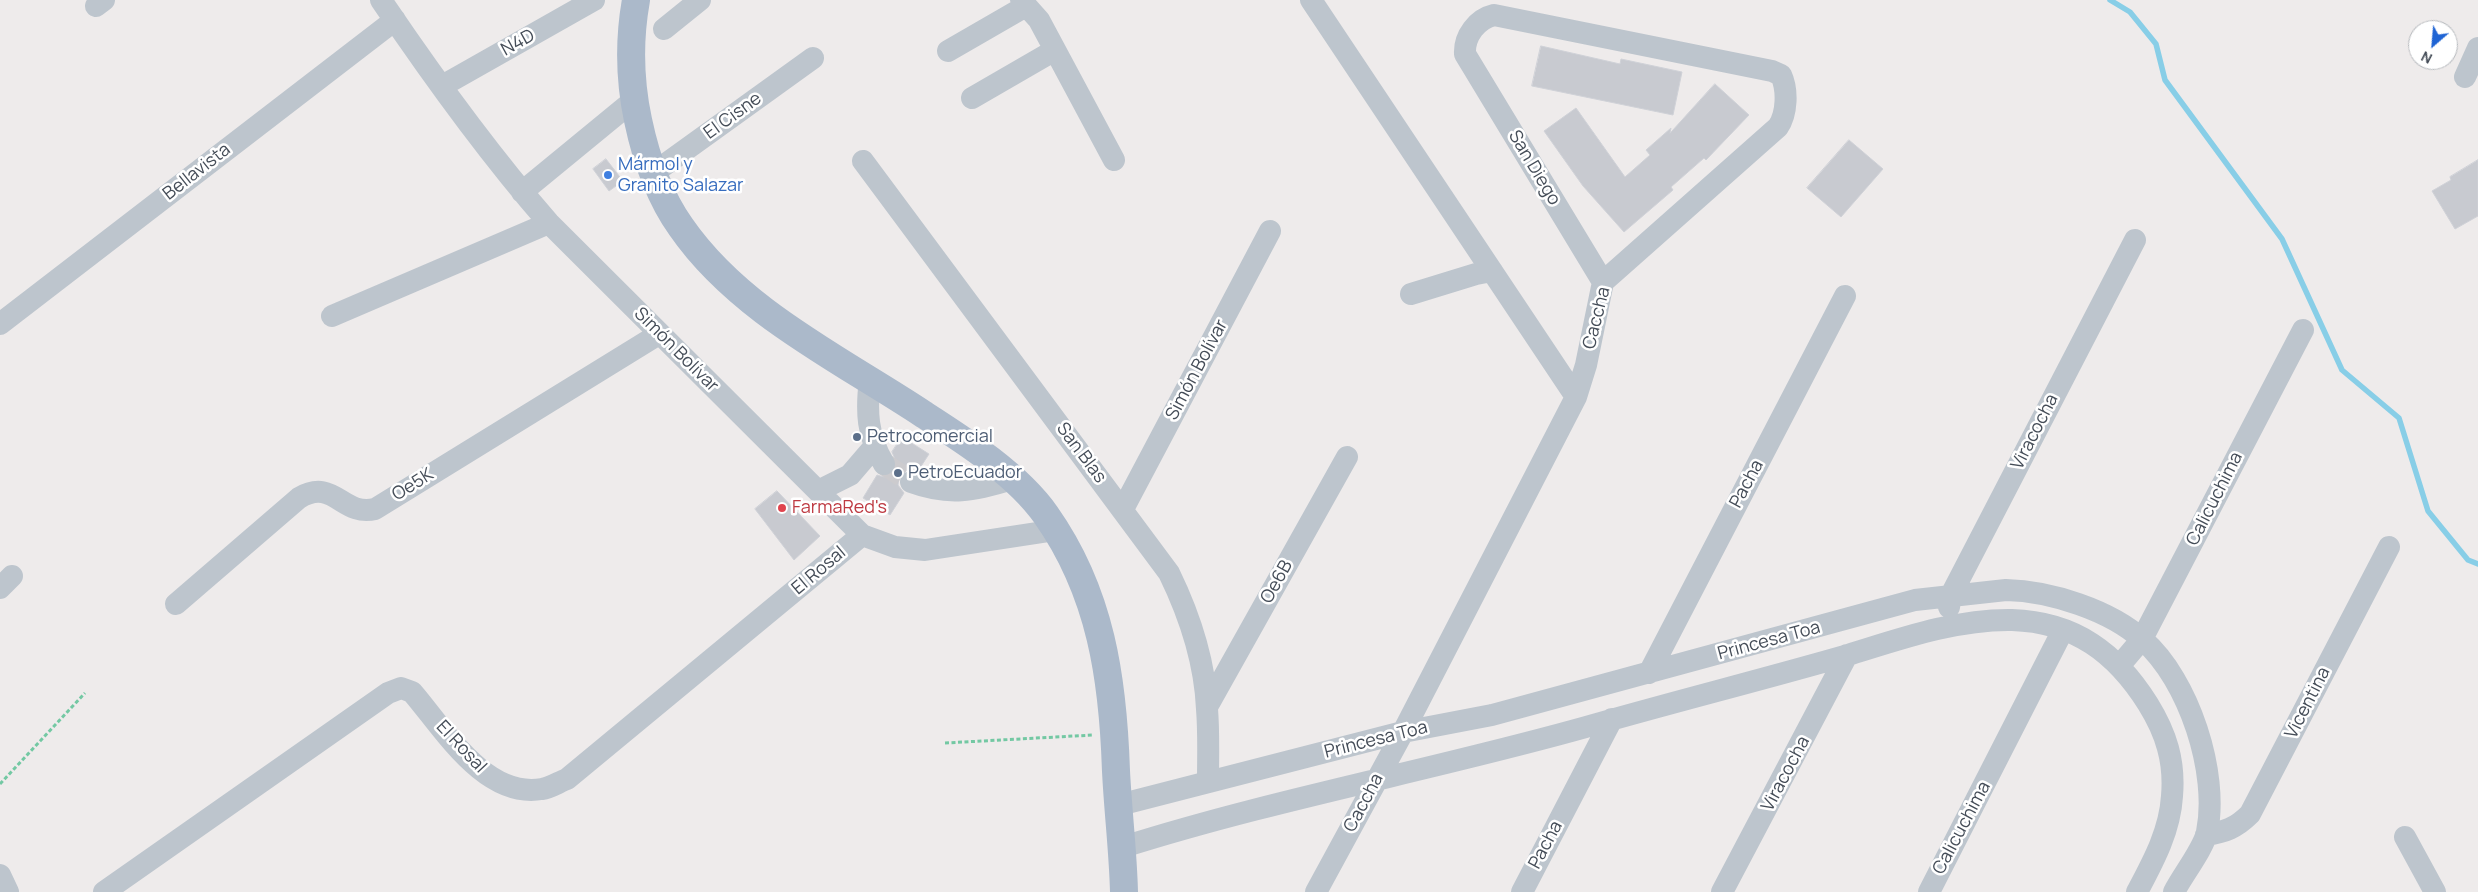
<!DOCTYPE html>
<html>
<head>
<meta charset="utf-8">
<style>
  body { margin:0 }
  #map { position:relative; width:2478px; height:892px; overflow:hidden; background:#eeebeb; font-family:Manrope,sans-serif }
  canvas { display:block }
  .north { position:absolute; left:2408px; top:20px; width:50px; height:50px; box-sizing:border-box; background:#fff; border:1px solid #b5b8bc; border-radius:50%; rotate:207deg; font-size:14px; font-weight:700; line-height:20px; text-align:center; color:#454d58 }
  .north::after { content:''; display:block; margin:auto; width:18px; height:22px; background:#1f64d4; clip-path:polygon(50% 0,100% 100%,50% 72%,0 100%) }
</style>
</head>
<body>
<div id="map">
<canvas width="2478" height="892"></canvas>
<div class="north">N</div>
</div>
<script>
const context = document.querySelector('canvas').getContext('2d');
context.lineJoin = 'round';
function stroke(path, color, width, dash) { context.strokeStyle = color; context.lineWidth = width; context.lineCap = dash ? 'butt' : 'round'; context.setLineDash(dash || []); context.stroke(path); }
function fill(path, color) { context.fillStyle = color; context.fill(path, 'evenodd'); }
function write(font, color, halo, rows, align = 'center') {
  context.font = font + ' Manrope,sans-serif'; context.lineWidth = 5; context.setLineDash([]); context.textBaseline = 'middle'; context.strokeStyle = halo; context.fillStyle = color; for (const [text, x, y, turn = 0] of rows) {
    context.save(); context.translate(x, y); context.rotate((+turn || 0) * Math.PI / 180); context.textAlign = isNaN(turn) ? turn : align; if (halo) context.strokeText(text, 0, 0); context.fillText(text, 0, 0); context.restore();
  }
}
stroke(new Path2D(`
  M 2110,0 L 2130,12 L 2156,44 L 2165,80 L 2282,239 L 2342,370 L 2399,418 L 2428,511 L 2468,560 L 2478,564`), '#88cee7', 5.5);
const building = new Path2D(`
  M 1541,46 L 1620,64 L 1621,59 L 1682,72 L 1673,115 L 1532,86 Z
  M 1715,84 L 1749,115 L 1706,160 L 1704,158 L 1671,187 L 1673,190 L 1624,232 L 1583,186 L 1544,131 L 1576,108 L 1625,177 L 1650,155 L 1646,150 L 1671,128 L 1670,133 Z
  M 1849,140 L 1883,169 L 1841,217 L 1807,188 Z
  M 606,159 L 623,181 L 609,191 L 593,169 Z
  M 2478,160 L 2478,216 L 2455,229 L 2432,191 L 2451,180 L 2450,177 Z
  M 902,437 L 929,454 L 918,471 L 908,469 L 899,478 L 898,485 L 904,493 L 890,515 L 863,498 L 877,475 L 884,477 L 895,471 L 897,464 L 892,452 Z
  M 777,491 L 820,536 L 794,560 L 755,509 Z`);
fill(building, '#c8cad0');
stroke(building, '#cfd1d7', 1);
stroke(new Path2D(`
  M 884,464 L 911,482`), '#cccbce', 22, [22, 11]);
stroke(new Path2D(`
  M 945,743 L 1093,735
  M 0,784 L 85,693`), '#73c8a3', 3, [4, 2.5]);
stroke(new Path2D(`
  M 381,0 C 433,77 488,153 549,223 L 862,535 L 895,547 L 925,550 L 1056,530
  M 1021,0 L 1039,20 L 1114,160
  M 1311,0 L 1576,397
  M 96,6 L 104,0
  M 664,29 L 700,0
  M 948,51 L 1026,6
  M 2465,77 L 2478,48
  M 442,86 L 594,0
  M 972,98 L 1055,50
  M 863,161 L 1169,573 C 1189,614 1205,663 1207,709 C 1209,733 1208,757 1208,782
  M 652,174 L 813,58
  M 522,192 L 634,100
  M 1411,294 L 1476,274 L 1492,271
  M 332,316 L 549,223
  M 0,324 L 395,20
  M 870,379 C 866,411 867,436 884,464
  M 911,482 C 949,496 974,491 1012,479
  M 818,491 L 850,475 L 874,447
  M 1123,509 L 1270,231
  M 0,588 L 12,576
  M 176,604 L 299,498 C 334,477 342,517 375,509 L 659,334
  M 1949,607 L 1951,595 L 2135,240
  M 2120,665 L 2142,639 L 2303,330
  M 1649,673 L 1845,296
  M 1207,707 L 1347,457
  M 1119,805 L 1403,732 L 1492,715 L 1915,600 L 2006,590 C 2050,591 2110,610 2143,640 C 2189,680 2219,773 2207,832 C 2204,848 2182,876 2174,892
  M 2206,835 C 2225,832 2236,828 2250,814 L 2389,547
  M 2405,837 L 2435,892
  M 1123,847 C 1275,799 1433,770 1586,727 C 1673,702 1761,680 1848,655 C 1900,639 1956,619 2012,620 C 2075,622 2116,653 2148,704 C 2166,733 2175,761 2172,796 C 2170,831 2153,862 2137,892
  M 0,875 L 8,892
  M 104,892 L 388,693 L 401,688 L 412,692 C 444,729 485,799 542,789 C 550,788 559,782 567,779 L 862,535
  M 1316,892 L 1403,732 L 1576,397 L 1586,365 L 1603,282 L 1778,127 C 1787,114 1788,90 1781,75 L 1772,71 L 1494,15 C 1477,19 1464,36 1465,54 L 1603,282
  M 1522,892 L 1612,719
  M 1722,892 L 1847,655
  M 1929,892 L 2063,630`), '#bdc5cd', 22);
stroke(new Path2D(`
  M 636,0 C 629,39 630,82 638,120 C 646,158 658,195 681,227 C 739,311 840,359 923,414 C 965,441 1017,474 1046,515 C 1101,593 1113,679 1116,771 C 1118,812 1123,851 1124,892`), '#abb9ca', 28);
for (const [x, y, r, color] of [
  [608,175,5,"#3f7fe0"],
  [857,437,5,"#5c6f8a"],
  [898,473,5,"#5c6f8a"],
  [782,508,5,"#e0444e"]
]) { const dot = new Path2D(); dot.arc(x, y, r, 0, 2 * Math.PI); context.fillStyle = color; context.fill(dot); stroke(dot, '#fff', 2); }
write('18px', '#454d58', '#fff', [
  ["N4D",518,43,-29],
  ["El Cisne",733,116,-36],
  ["San Diego",1534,168,59],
  ["Bellavista",197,172,-38],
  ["Caccha",1597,318,-76],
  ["Simón Bolívar",676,350,45],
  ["Simón Bolívar",1197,370,-62],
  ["Viracocha",2035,432,-63],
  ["San Blas",1081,453,53],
  ["Pacha",1747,484,-62],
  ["Oe5K",413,485,-32],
  ["Calicuchima",2215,499,-63],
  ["El Rosal",819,571,-40],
  ["Oe6B",1277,582,-61],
  ["Princesa Toa",1769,641,-15],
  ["Vicentina",2308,703,-63],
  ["Princesa Toa",1376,740,-14],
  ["El Rosal",461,747,47],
  ["Viracocha",1786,774,-62],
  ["Caccha",1364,803,-62],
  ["Calicuchima",1962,828,-62],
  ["Pacha",1546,845,-62]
]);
write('18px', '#366cbe', '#fff', [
  ["Mármol y",618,165],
  ["Granito Salazar",618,186]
], 'left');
write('18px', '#4e5e75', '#fff', [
  ["Petrocomercial",867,437],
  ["PetroEcuador",908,473]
], 'left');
write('18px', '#be3a42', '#fff', [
  ["FarmaRed's",792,508]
], 'left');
</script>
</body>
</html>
